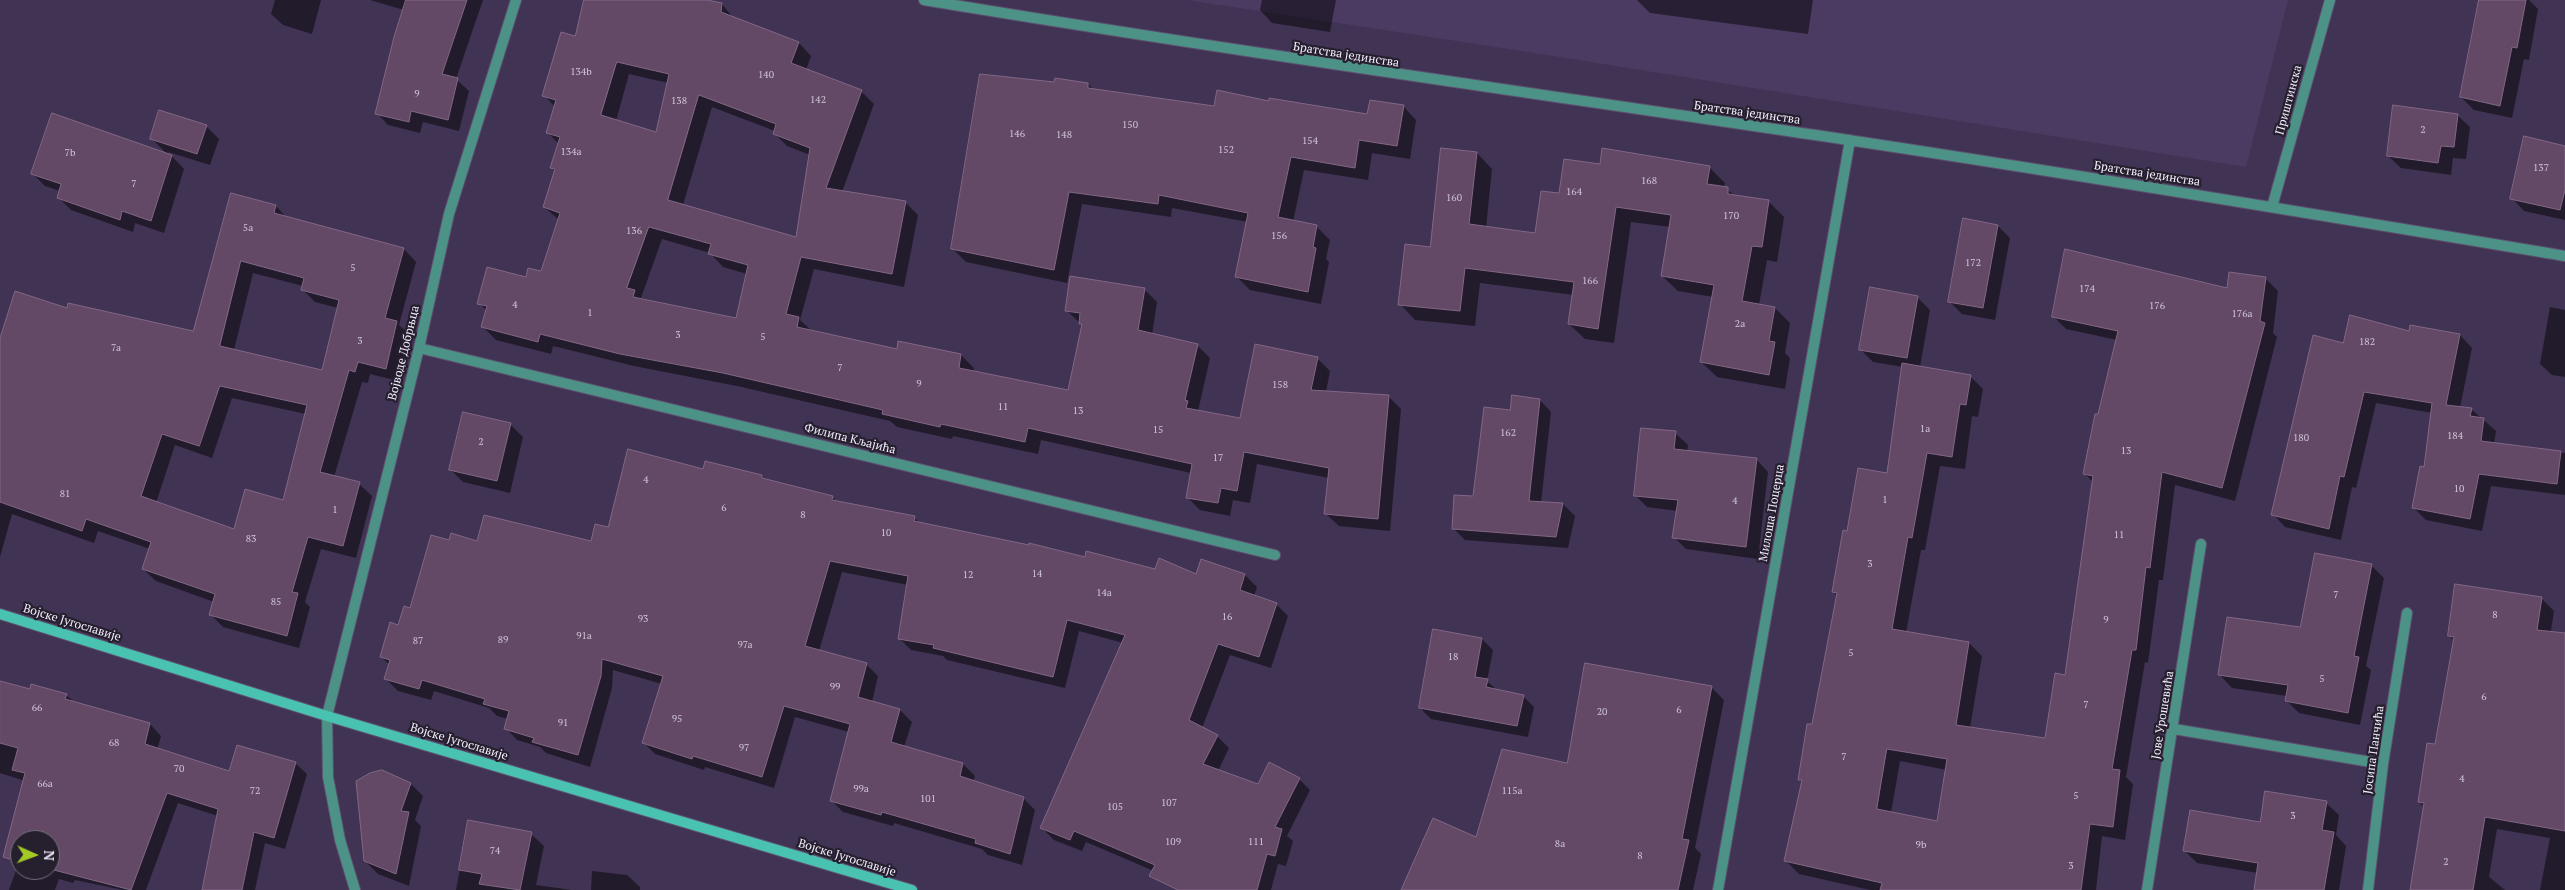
<!DOCTYPE html>
<html>
<head>
<meta charset="utf-8">
<style>
  body { margin:0 }
  #map { position:relative; width:2565px; height:890px; overflow:hidden; background:#413354; font-family:"PT Serif",serif }
  canvas { display:block }
  .north { position:absolute; left:10px; top:830px; width:50px; height:50px; box-sizing:border-box; background:#251f2e; border:1px solid #777181; border-radius:50%; rotate:92deg; font-size:14px; font-weight:700; line-height:20px; text-align:center; color:#f3edfd }
  .north::after { content:''; display:block; margin:auto; width:18px; height:22px; background:#a3c927; clip-path:polygon(50% 0,100% 100%,50% 72%,0 100%) }
</style>
</head>
<body>
<div id="map">
<canvas width="2565" height="890"></canvas>
<div class="north">N</div>
</div>
<script>
const context = document.querySelector('canvas').getContext('2d');
context.lineJoin = 'round';
function fill(path, color) { context.fillStyle = color; context.fill(path, 'evenodd'); }
function stroke(path, color, width, dash) { context.strokeStyle = color; context.lineWidth = width; context.lineCap = dash ? 'butt' : 'round'; context.setLineDash(dash || []); context.stroke(path); }
function write(font, color, halo, rows, align = 'center') {
  context.font = font + ' "PT Serif",serif'; context.lineWidth = 4.5; context.setLineDash([]); context.textBaseline = 'middle'; context.strokeStyle = halo; context.fillStyle = color; for (const [text, x, y, turn = 0] of rows) {
    context.save(); context.translate(x, y); context.rotate((+turn || 0) * Math.PI / 180); context.textAlign = isNaN(turn) ? turn : align; if (halo) context.strokeText(text, 0, 0); context.fillText(text, 0, 0); context.restore();
  }
}
fill(new Path2D(`
  M 1187,0 L 2288,0 L 2246,167 L 1522,51 Z`), '#4b3b62');
fill(new Path2D(`
  M 275,0 L 321,0 L 312,34 L 283,25 L 271,14 Z
  M 370,0 L 483,0 L 456,79 L 469,91 L 459,131 L 423,122 L 420,133 L 388,125 L 377,113 L 404,10 Z
  M 585,0 L 701,0 L 722,4 L 734,19 L 799,43 L 811,56 L 806,70 L 861,91 L 874,104 L 842,192 L 905,202 L 918,215 L 904,287 L 814,269 L 800,320 L 812,331 L 897,350 L 961,355 L 974,368 L 973,372 L 1069,391 L 1083,326 L 1066,310 L 1144,289 L 1157,302 L 1152,335 L 1197,345 L 1210,358 L 1198,411 L 1241,419 L 1317,358 L 1330,371 L 1326,392 L 1388,396 L 1401,409 L 1390,531 L 1339,526 L 1326,514 L 1329,478 L 1257,464 L 1250,503 L 1233,500 L 1230,516 L 1200,510 L 1187,497 L 1191,473 L 1041,440 L 1038,454 L 953,436 L 952,439 L 897,427 L 890,421 L 737,386 L 634,366 L 553,346 L 551,354 L 496,340 L 483,327 L 487,311 L 479,303 L 542,272 L 559,220 L 544,207 L 556,172 L 552,168 L 559,144 L 547,132 L 555,107 L 544,95 L 576,38 ZM 629,74 L 668,83 L 657,133 L 616,121 ZM 712,107 L 775,131 L 774,133 L 787,146 L 810,155 L 797,238 L 683,205 ZM 662,239 L 710,253 L 723,267 L 747,274 L 737,319 L 641,298 Z
  M 1262,0 L 1336,0 L 1330,32 L 1272,23 L 1260,10 Z
  M 1637,0 L 1813,0 L 1808,34 L 1650,13 Z
  M 2480,0 L 2529,0 L 2538,9 L 2529,60 L 2524,59 L 2512,118 L 2474,110 L 2461,97 Z
  M 1055,84 L 1088,84 L 1094,90 L 1215,108 L 1270,102 L 1368,115 L 1403,106 L 1416,120 L 1410,159 L 1372,153 L 1368,180 L 1304,170 L 1293,222 L 1316,226 L 1330,240 L 1326,259 L 1329,262 L 1321,304 L 1250,290 L 1237,277 L 1248,222 L 1172,208 L 1171,217 L 1082,204 L 1067,283 L 966,262 L 953,249 Z
  M 2457,115 L 2470,127 L 2466,159 L 2453,158 L 2451,175 L 2401,168 L 2388,156 Z
  M 206,126 L 219,139 L 210,165 L 168,152 L 184,169 L 164,233 L 135,223 L 133,232 L 71,210 L 58,197 L 60,191 L 45,186 L 33,174 L 167,154 L 151,138 Z
  M 2565,147 L 2565,220 L 2524,211 L 2512,198 Z
  M 1477,153 L 1492,169 L 1486,228 L 1536,234 L 1560,194 L 1601,166 L 1709,167 L 1725,183 L 1724,188 L 1736,196 L 1768,201 L 1784,217 L 1777,262 L 1767,260 L 1759,305 L 1775,308 L 1790,323 L 1785,353 L 1790,358 L 1785,389 L 1717,377 L 1701,362 L 1713,297 L 1678,291 L 1662,276 L 1670,227 L 1631,222 L 1614,343 L 1585,339 L 1569,324 L 1574,295 L 1480,283 L 1475,326 L 1415,320 L 1400,304 L 1431,248 Z
  M 231,194 L 276,206 L 287,218 L 404,249 L 416,262 L 399,325 L 409,334 L 398,381 L 370,374 L 368,383 L 362,382 L 334,477 L 359,484 L 372,496 L 356,558 L 321,549 L 305,602 L 310,607 L 299,648 L 223,627 L 211,615 L 214,602 L 156,581 L 143,569 L 150,549 L 98,531 L 94,543 L 12,514 L 0,557 L 0,342 L 68,309 L 194,332 ZM 253,273 L 303,286 L 302,289 L 315,302 L 338,308 L 323,371 L 234,350 ZM 232,398 L 306,414 L 284,502 L 235,531 L 156,503 L 175,445 L 212,458 Z
  M 1998,226 L 2010,238 L 1995,320 L 1962,314 L 1949,301 Z
  M 2265,278 L 2278,291 L 2273,333 L 2277,337 L 2235,501 L 2175,485 L 2163,580 L 2159,580 L 2148,663 L 2145,662 L 2126,777 L 2133,784 L 2125,840 L 2102,836 L 2096,890 L 1870,890 L 1799,874 L 1786,861 L 1803,783 L 1799,779 L 1813,726 L 1837,596 L 1833,592 L 1848,532 L 1888,475 L 1903,367 L 1873,362 L 1860,349 L 1917,297 L 1930,310 L 1920,367 L 1970,376 L 1983,389 L 1978,417 L 1972,416 L 1965,469 L 1940,466 L 1925,550 L 1921,550 L 1906,633 L 1969,643 L 1982,656 L 1970,728 L 2046,739 L 2066,676 L 2093,482 L 2085,474 L 2117,340 L 2066,329 L 2053,316 L 2228,289 ZM 1900,761 L 1947,770 L 1938,822 L 1891,813 Z
  M 2550,307 L 2565,310 L 2565,377 L 2552,375 L 2540,364 Z
  M 2411,326 L 2460,335 L 2472,348 L 2460,408 L 2471,409 L 2496,431 L 2494,444 L 2565,453 L 2565,495 L 2491,486 L 2482,531 L 2426,520 L 2414,508 L 2425,468 L 2432,413 L 2376,403 L 2356,488 L 2352,487 L 2341,540 L 2285,527 L 2273,514 L 2344,344 L 2410,332 Z
  M 1540,400 L 1551,412 L 1541,503 L 1563,504 L 1575,516 L 1568,548 L 1465,540 L 1453,528 L 1474,498 L 1511,412 Z
  M 510,424 L 523,437 L 510,493 L 463,482 L 451,470 Z
  M 1675,433 L 1688,445 L 1687,452 L 1756,459 L 1768,472 L 1758,559 L 1686,549 L 1674,537 L 1678,511 L 1647,507 L 1635,495 Z
  M 704,470 L 762,476 L 766,480 L 832,497 L 838,503 L 914,518 L 920,523 L 1086,559 L 1197,576 L 1245,575 L 1257,587 L 1254,596 L 1276,604 L 1288,616 L 1271,668 L 1230,655 L 1202,728 L 1217,736 L 1229,748 L 1218,771 L 1189,886 L 1086,842 L 1082,851 L 1054,840 L 1042,828 L 1123,643 L 1079,631 L 1065,688 L 947,660 L 943,656 L 911,650 L 899,638 L 908,585 L 842,572 L 819,651 L 866,664 L 878,676 L 872,702 L 900,710 L 912,722 L 904,747 L 963,764 L 975,776 L 973,781 L 1023,798 L 1035,810 L 1022,865 L 988,855 L 982,849 L 894,823 L 893,826 L 843,812 L 831,800 L 849,732 L 795,717 L 774,788 L 705,767 L 704,770 L 655,754 L 643,742 L 662,684 L 613,670 L 612,688 L 590,767 L 546,753 L 540,747 L 517,740 L 506,728 L 508,719 L 497,716 L 489,708 L 434,691 L 431,700 L 398,691 L 386,679 L 390,665 L 381,657 L 450,542 L 592,543 L 608,528 Z
  M 2371,565 L 2384,578 L 2366,666 L 2371,670 L 2360,725 L 2299,713 L 2286,700 L 2287,696 L 2232,688 L 2220,675 L 2301,629 Z
  M 2541,598 L 2554,611 L 2542,690 L 2565,695 L 2565,890 L 2540,890 L 2550,838 L 2497,829 L 2489,877 L 2505,890 L 2412,890 L 2424,807 L 2419,802 L 2436,745 L 2455,641 L 2449,636 Z
  M 1434,630 L 1482,639 L 1493,650 L 1487,681 L 1497,690 L 1523,696 L 1534,707 L 1528,737 L 1431,719 L 1420,708 Z
  M 0,682 L 31,691 L 66,695 L 75,703 L 150,724 L 161,736 L 157,750 L 230,773 L 295,763 L 307,774 L 285,849 L 265,843 L 255,890 L 203,890 L 218,816 L 178,803 L 146,890 L 123,890 L 75,880 L 73,883 L 59,879 L 55,890 L 9,890 L 20,859 L 20,870 L 50,870 L 50,840 L 27,840 L 41,786 L 0,773 Z
  M 1712,688 L 1724,700 L 1695,848 L 1701,854 L 1693,890 L 1402,890 L 1477,839 L 1568,764 Z
  M 1299,779 L 1310,790 L 1287,836 L 1293,841 L 1286,866 L 1278,864 L 1271,890 L 1222,890 L 1259,785 Z
  M 411,784 L 423,796 L 415,820 L 421,826 L 409,886 L 378,874 L 365,861 Z
  M 2326,803 L 2339,815 L 2336,835 L 2346,846 L 2339,890 L 2255,890 L 2258,873 L 2197,863 L 2185,851 Z
  M 469,822 L 531,834 L 544,846 L 536,885 L 572,890 L 456,890 Z
  M 592,871 L 627,875 L 640,887 L 640,890 L 591,890 Z`), '#0007');
const building = new Path2D(`
  M 406,0 L 467,0 L 442,74 L 458,78 L 448,120 L 411,111 L 409,122 L 375,114 L 394,37 Z
  M 584,0 L 707,0 L 722,3 L 721,12 L 799,42 L 791,63 L 862,90 L 826,188 L 906,201 L 892,274 L 801,257 L 786,314 L 799,317 L 797,327 L 897,349 L 898,341 L 961,354 L 959,368 L 1068,390 L 1082,324 L 1079,324 L 1080,313 L 1065,311 L 1070,276 L 1145,288 L 1138,330 L 1198,344 L 1185,400 L 1188,401 L 1186,408 L 1240,418 L 1255,344 L 1318,357 L 1311,390 L 1389,395 L 1378,519 L 1324,514 L 1329,468 L 1244,452 L 1237,491 L 1221,488 L 1218,503 L 1186,498 L 1192,464 L 1028,428 L 1025,442 L 941,424 L 940,427 L 882,414 L 883,410 L 723,373 L 620,354 L 540,334 L 538,342 L 481,327 L 487,306 L 477,304 L 487,267 L 526,277 L 528,268 L 541,271 L 560,213 L 543,207 L 555,169 L 550,168 L 560,137 L 546,133 L 556,100 L 542,96 L 561,32 L 575,36 ZM 617,62 L 669,74 L 656,132 L 601,115 ZM 699,95 L 776,124 L 773,134 L 810,148 L 796,237 L 668,200 ZM 649,227 L 711,244 L 708,254 L 748,265 L 736,318 L 633,297 L 635,290 L 627,288 Z
  M 2479,0 L 2526,0 L 2517,48 L 2512,47 L 2500,106 L 2460,97 Z
  M 980,74 L 1054,82 L 1055,78 L 1088,83 L 1088,88 L 1214,106 L 1217,90 L 1269,101 L 1269,98 L 1367,114 L 1370,100 L 1404,105 L 1397,146 L 1359,140 L 1355,168 L 1291,157 L 1278,217 L 1317,225 L 1313,247 L 1316,248 L 1308,292 L 1235,277 L 1248,213 L 1159,195 L 1158,204 L 1069,192 L 1054,270 L 951,249 Z
  M 2393,105 L 2458,114 L 2454,147 L 2441,146 L 2438,163 L 2387,156 Z
  M 159,110 L 207,125 L 197,154 L 150,139 Z
  M 52,113 L 172,155 L 151,221 L 122,211 L 120,220 L 57,198 L 61,184 L 31,174 Z
  M 2524,136 L 2565,146 L 2565,190 L 2560,210 L 2510,199 Z
  M 1441,148 L 1477,152 L 1469,224 L 1535,233 L 1541,191 L 1559,193 L 1564,159 L 1600,164 L 1602,148 L 1710,166 L 1707,184 L 1728,187 L 1728,194 L 1769,200 L 1762,247 L 1752,246 L 1742,301 L 1775,307 L 1769,341 L 1775,342 L 1769,375 L 1700,362 L 1714,285 L 1661,276 L 1671,215 L 1616,207 L 1598,329 L 1568,324 L 1574,282 L 1465,268 L 1460,311 L 1398,305 L 1405,244 L 1430,247 Z
  M 231,193 L 276,205 L 274,213 L 404,248 L 385,318 L 397,321 L 386,369 L 358,362 L 355,372 L 349,370 L 320,472 L 360,482 L 343,546 L 308,537 L 292,592 L 298,593 L 287,636 L 209,615 L 215,594 L 142,569 L 151,542 L 86,519 L 82,531 L 0,502 L 0,338 L 15,291 L 67,308 L 68,303 L 193,331 ZM 241,261 L 304,278 L 301,290 L 339,300 L 322,370 L 220,346 ZM 220,386 L 307,405 L 283,500 L 245,489 L 234,529 L 141,496 L 162,434 L 199,446 Z
  M 1963,218 L 1998,225 L 1983,308 L 1948,302 Z
  M 2065,249 L 2227,288 L 2229,272 L 2266,277 L 2260,321 L 2265,323 L 2222,488 L 2162,472 L 2150,568 L 2146,567 L 2136,650 L 2132,650 L 2112,769 L 2120,770 L 2113,827 L 2090,824 L 2081,890 L 1880,890 L 1882,883 L 1784,861 L 1802,780 L 1798,780 L 1807,724 L 1812,724 L 1837,593 L 1832,592 L 1843,530 L 1847,531 L 1858,468 L 1887,473 L 1902,363 L 1971,375 L 1966,405 L 1960,404 L 1952,457 L 1927,453 L 1912,538 L 1908,537 L 1892,629 L 1969,642 L 1956,725 L 2045,738 L 2055,673 L 2065,675 L 2093,476 L 2083,474 L 2095,414 L 2098,414 L 2118,331 L 2052,317 ZM 1887,749 L 1947,759 L 1937,821 L 1877,809 Z
  M 1870,287 L 1918,296 L 1907,358 L 1859,350 Z
  M 2350,315 L 2409,331 L 2410,325 L 2460,334 L 2446,405 L 2472,408 L 2470,416 L 2484,418 L 2481,441 L 2561,451 L 2557,484 L 2479,474 L 2470,519 L 2412,508 L 2420,466 L 2424,467 L 2432,403 L 2364,392 L 2344,477 L 2340,476 L 2329,529 L 2271,515 L 2313,335 L 2343,343 Z
  M 1512,395 L 1540,399 L 1529,501 L 1563,503 L 1556,537 L 1452,529 L 1454,495 L 1473,496 L 1484,407 L 1510,410 Z
  M 463,412 L 511,423 L 497,481 L 449,470 Z
  M 1641,428 L 1676,431 L 1674,449 L 1757,458 L 1746,547 L 1672,538 L 1678,500 L 1634,496 Z
  M 628,449 L 703,469 L 705,461 L 762,475 L 762,478 L 833,496 L 832,500 L 915,516 L 914,521 L 1029,545 L 1029,543 L 1085,557 L 1086,551 L 1155,569 L 1159,558 L 1196,574 L 1201,559 L 1245,574 L 1240,590 L 1277,603 L 1259,657 L 1218,644 L 1189,720 L 1218,735 L 1203,764 L 1258,784 L 1269,762 L 1300,778 L 1275,827 L 1282,829 L 1275,856 L 1267,854 L 1257,890 L 1178,890 L 1149,876 L 1155,865 L 1074,831 L 1070,840 L 1040,828 L 1125,635 L 1067,620 L 1053,677 L 933,648 L 934,645 L 898,639 L 908,576 L 830,561 L 805,646 L 867,663 L 858,697 L 900,709 L 891,742 L 963,763 L 960,776 L 1024,797 L 1010,854 L 975,843 L 976,839 L 882,812 L 881,815 L 830,801 L 850,724 L 784,706 L 762,777 L 693,756 L 692,759 L 642,743 L 663,676 L 602,659 L 601,676 L 578,755 L 532,742 L 534,738 L 504,729 L 509,711 L 483,704 L 485,699 L 422,680 L 419,689 L 384,679 L 390,660 L 380,657 L 390,622 L 398,625 L 404,606 L 410,608 L 431,535 L 449,540 L 451,533 L 477,541 L 484,515 L 591,541 L 595,524 L 608,527 Z
  M 2315,553 L 2372,564 L 2354,656 L 2359,657 L 2348,713 L 2285,701 L 2288,685 L 2218,675 L 2227,617 L 2300,627 Z
  M 2455,584 L 2542,597 L 2537,630 L 2565,633 L 2565,831 L 2485,817 L 2473,890 L 2410,890 L 2424,803 L 2418,802 L 2427,743 L 2435,744 L 2454,637 L 2448,636 Z
  M 1433,629 L 1482,638 L 1475,677 L 1488,679 L 1486,687 L 1524,695 L 1517,726 L 1419,708 Z
  M 1585,663 L 1712,686 L 1682,839 L 1689,840 L 1678,890 L 1401,890 L 1433,818 L 1476,837 L 1502,749 L 1567,763 Z
  M 0,681 L 30,689 L 31,684 L 67,694 L 65,699 L 150,723 L 145,744 L 229,771 L 237,745 L 296,762 L 274,838 L 254,832 L 242,890 L 202,890 L 218,809 L 167,793 L 131,890 L 50,869 L 50,840 L 20,840 L 20,862 L 3,857 L 25,773 L 12,770 L 18,748 L 0,743 Z
  M 382,770 L 411,783 L 401,811 L 409,812 L 396,874 L 364,861 L 356,781 L 370,773 Z
  M 2265,791 L 2327,801 L 2322,830 L 2334,832 L 2324,890 L 2254,890 L 2258,863 L 2183,851 L 2190,810 L 2260,822 Z
  M 468,820 L 532,832 L 520,890 L 479,884 L 482,874 L 459,870 Z`);
fill(building, '#634966');
stroke(building, '#826786', 1);
const minor = new Path2D(`
  M 924,0 C 1232,51 1540,94 1848,140 C 2088,176 2326,216 2565,256
  M 2272,207 L 2330,0
  M 419,348 L 1275,555
  M 2174,729 L 2383,764
  M 355,890 L 340,840 L 328,777 L 327,716 L 419,348 L 449,214 L 516,0
  M 1718,890 L 1850,140
  M 2147,890 L 2201,544
  M 2368,890 L 2383,764 L 2407,613`);
const secondary = new Path2D(`
  M 0,614 L 327,716 L 912,890`);
stroke(minor, '#5d516f', 12);
stroke(secondary, '#5d516f', 12);
stroke(minor, '#4c9287', 10);
stroke(secondary, '#49c2b2', 10);
write('10px', '#cfc4d7', null, [
  ["134b",581,72],
  ["140",766,75],
  ["9",417,94],
  ["142",818,100],
  ["138",679,101],
  ["150",1130,125],
  ["2",2423,130],
  ["146",1017,134],
  ["148",1064,135],
  ["154",1310,141],
  ["152",1226,150],
  ["134a",571,152],
  ["7b",70,153],
  ["137",2541,168],
  ["168",1649,181],
  ["7",134,184],
  ["164",1574,192],
  ["160",1454,198],
  ["170",1731,216],
  ["5a",248,228],
  ["136",634,231],
  ["156",1279,236],
  ["172",1973,263],
  ["5",353,268],
  ["166",1590,281],
  ["174",2087,289],
  ["4",515,305],
  ["176",2157,306],
  ["1",590,313],
  ["176a",2242,314],
  ["2a",1740,324],
  ["3",678,335],
  ["5",763,337],
  ["3",360,341],
  ["182",2367,342],
  ["7a",116,348],
  ["7",840,368],
  ["9",919,384],
  ["158",1280,385],
  ["11",1003,407],
  ["13",1078,411],
  ["1a",1925,429],
  ["15",1158,430],
  ["162",1508,433],
  ["184",2455,436],
  ["180",2301,438],
  ["2",481,442],
  ["13",2126,451],
  ["17",1218,458],
  ["4",646,480],
  ["10",2459,489],
  ["81",65,494],
  ["1",1885,500],
  ["4",1735,501],
  ["6",724,508],
  ["1",335,510],
  ["8",803,515],
  ["10",886,533],
  ["11",2119,535],
  ["83",251,539],
  ["3",1870,564],
  ["14",1037,574],
  ["12",968,575],
  ["14a",1104,593],
  ["7",2336,595],
  ["85",276,602],
  ["8",2495,615],
  ["16",1227,617],
  ["93",643,619],
  ["9",2106,620],
  ["91a",584,636],
  ["89",503,640],
  ["87",418,641],
  ["97a",745,645],
  ["5",1851,653],
  ["18",1453,657],
  ["5",2322,679],
  ["99",835,687],
  ["6",2484,697],
  ["7",2086,705],
  ["66",37,708],
  ["6",1679,710],
  ["20",1602,712],
  ["95",677,719],
  ["91",563,723],
  ["68",114,743],
  ["97",744,748],
  ["7",1844,757],
  ["70",179,769],
  ["4",2462,779],
  ["66a",45,784],
  ["99a",861,789],
  ["72",255,791],
  ["115a",1512,791],
  ["5",2076,796],
  ["101",928,799],
  ["107",1169,803],
  ["105",1115,807],
  ["3",2293,816],
  ["109",1173,842],
  ["111",1256,842],
  ["8a",1560,844],
  ["9b",1921,845],
  ["74",495,851],
  ["8",1640,856],
  ["2",2446,862],
  ["3",2071,866]
]);
write('12px', '#f3edfd', '#251f2e', [
  ["Братства јединства",1346,55,9],
  ["Приштинска",2289,100,-75],
  ["Братства јединства",1747,113,8],
  ["Братства јединства",2147,174,9],
  ["Војводе Добрњца",404,353,-76],
  ["Филипа Кљајића",850,439,14],
  ["Милоша Поцерца",1772,513,-80],
  ["Војске Југославије",72,623,17],
  ["Јове Урошевића",2163,715,-81],
  ["Војске Југославије",459,742,17],
  ["Јосипа Панчића",2374,750,-82],
  ["Војске Југославије",847,858,17]
]);
</script>
</body>
</html>
